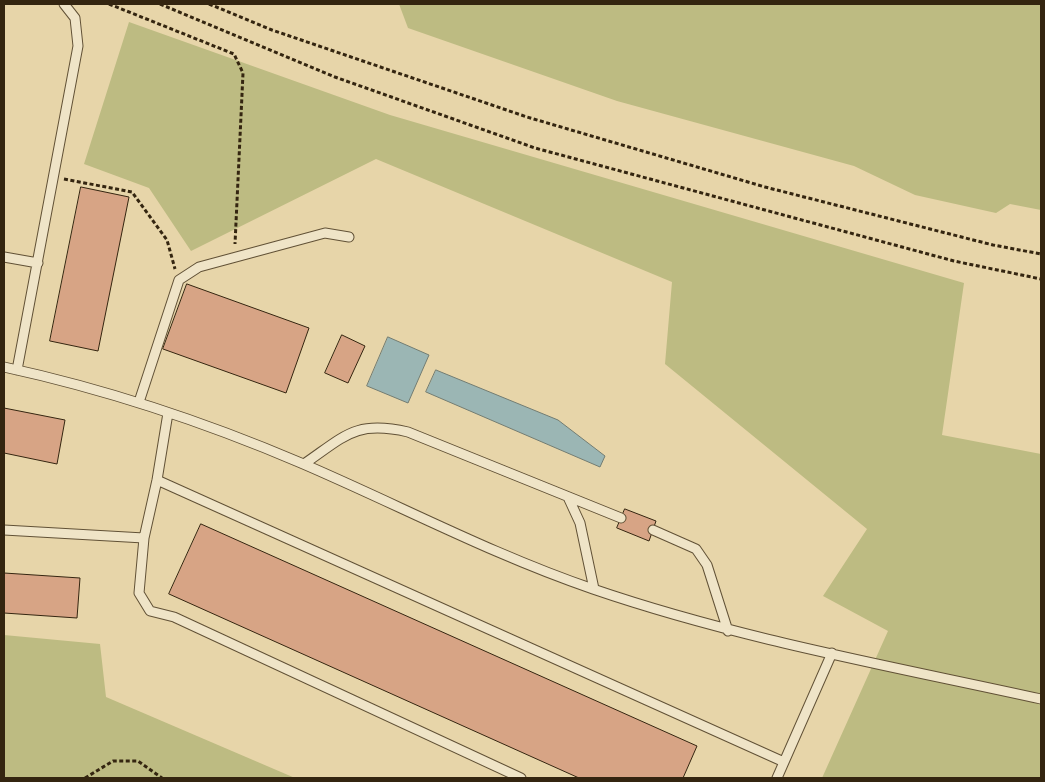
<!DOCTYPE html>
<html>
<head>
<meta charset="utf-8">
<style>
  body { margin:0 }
  #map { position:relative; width:1045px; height:782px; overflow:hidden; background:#e7d5a9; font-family:Cardo,serif }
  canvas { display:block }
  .frame { position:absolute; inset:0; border:5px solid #342510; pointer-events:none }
</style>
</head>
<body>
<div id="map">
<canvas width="1045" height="782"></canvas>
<div class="frame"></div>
</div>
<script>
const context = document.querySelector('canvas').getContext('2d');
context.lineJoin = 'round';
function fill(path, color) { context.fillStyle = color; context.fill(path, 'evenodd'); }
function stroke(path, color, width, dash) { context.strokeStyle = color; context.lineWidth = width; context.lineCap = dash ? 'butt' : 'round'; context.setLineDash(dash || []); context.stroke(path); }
fill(new Path2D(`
  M 399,4 L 1041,4 L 1041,210 L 1010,204 L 996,213 L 915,195 L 854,166 L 617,101 L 408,28 Z
  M 129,22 L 390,115 L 964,283 L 942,435 L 1041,454 L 1041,778 L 822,778 L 888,631 L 823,596 L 867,529 L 665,364 L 672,282 L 376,159 L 191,251 L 149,188 L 84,164 Z
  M 4,635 L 100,644 L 106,697 L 295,778 L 4,778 Z`), '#bdbb82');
const water = new Path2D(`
  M 388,337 L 429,355 L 408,403 L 367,386 Z
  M 436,370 L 558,420 L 605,456 L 600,467 L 426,392 Z`);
fill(water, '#9bb6b4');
stroke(water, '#727c72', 1);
const building = new Path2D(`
  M 81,187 L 129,197 L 98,351 L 50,341 Z
  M 187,284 L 309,328 L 286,393 L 163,349 Z
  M 342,335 L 365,346 L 348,383 L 325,373 Z
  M 4,408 L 65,420 L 57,464 L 4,453 Z
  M 625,509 L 656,521 L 649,541 L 617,528 Z
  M 201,524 L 697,746 L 683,778 L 579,778 L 169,594 Z
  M 4,573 L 80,578 L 77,618 L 4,613 Z`);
fill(building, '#d7a485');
stroke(building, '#342510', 1);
const service = new Path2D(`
  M 4,257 L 38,263
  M 4,367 C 105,389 205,422 301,463 C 399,505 493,555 593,589 C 739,639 891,666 1041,699
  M 17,370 L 78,46 L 75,18 L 64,4
  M 139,402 L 179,280 L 199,267 L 325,233 L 349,237
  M 304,464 C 345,436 355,420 408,432 L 621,518
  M 157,480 L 784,762
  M 568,497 L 580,523 L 594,589
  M 4,530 L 144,538 L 157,480 L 168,413
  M 653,530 L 696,549 L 707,565 L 728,631
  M 144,538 L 139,593 L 150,611 L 174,617 L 521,778
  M 777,778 L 832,653`);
stroke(service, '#615136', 11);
stroke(new Path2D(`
  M 109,4 L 234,54 L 243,73 L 235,244
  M 160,4 L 335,77 L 535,148 L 954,261 L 1041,279
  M 209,4 L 272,30 L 527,117 L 765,187 L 993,245 L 1041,254
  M 64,179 L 132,192 L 167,240 L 175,269
  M 85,778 L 113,761 L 138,761 L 162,778`), '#342510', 3, [4, 2.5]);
stroke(service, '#efe4c7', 9);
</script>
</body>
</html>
